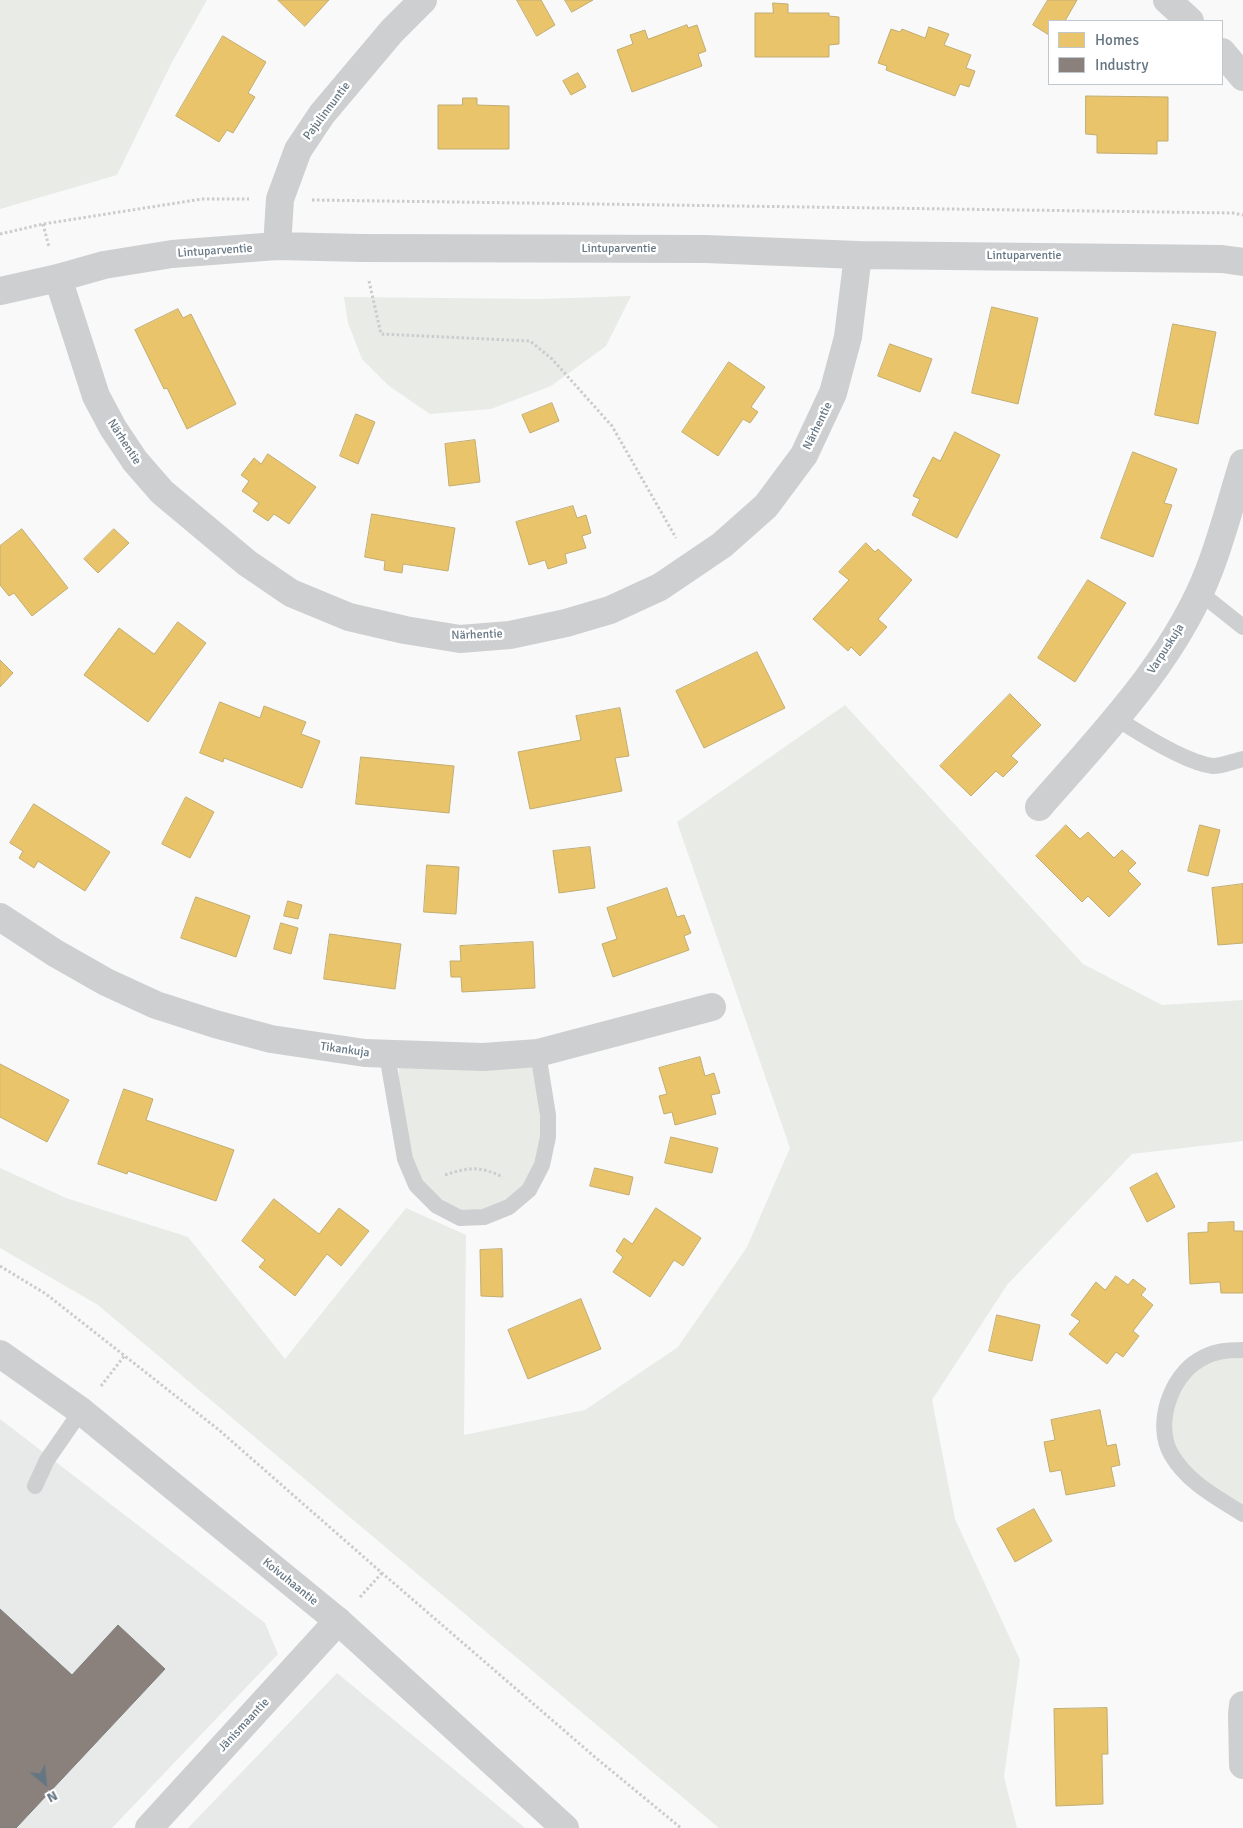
<!DOCTYPE html>
<html>
<head>
<meta charset="utf-8">
<style>
  body { margin:0 }
  #map { position:relative; width:1243px; height:1828px; overflow:hidden; background:#f9f9f9; font-family:Signika,sans-serif }
  canvas { display:block }
  .legend { position:absolute; left:1048px; top:20px; width:175px; height:65px; box-sizing:border-box; background:#fff; border:1px solid #c1c8cd; margin:0; padding:6px 9px; list-style:none; font-size:15px; color:#657683 }
  .legend li { display:flex; align-items:center; gap:10px; height:25px }
  .legend b { width:25px; border:1px solid #c1c8cd }
  .north { position:absolute; left:20px; top:1758px; width:50px; height:50px; -webkit-text-stroke:4px #fff; paint-order:stroke; rotate:152deg; font-size:14px; font-weight:700; line-height:20px; text-align:center; color:#657683 }
  .north::after { content:''; display:block; margin:auto; width:18px; height:22px; background:#657683; clip-path:polygon(50% 0,100% 100%,50% 72%,0 100%) }
</style>
</head>
<body>
<div id="map">
<canvas width="1243" height="1828"></canvas>
<ul class="legend">
<li><b style="height:14px;background:#e9c46a"></b>Homes</li>
<li><b style="height:14px;background:#8a817c"></b>Industry</li>
</ul>
<div class="north">N</div>
</div>
<script>
const context = document.querySelector('canvas').getContext('2d');
context.lineJoin = 'round';
function fill(path, color) { context.fillStyle = color; context.fill(path, 'evenodd'); }
function stroke(path, color, width, dash) { context.strokeStyle = color; context.lineWidth = width; context.lineCap = dash ? 'butt' : 'round'; context.setLineDash(dash || []); context.stroke(path); }
function write(font, color, halo, rows, align = 'center') {
  context.font = font + ' Signika,sans-serif'; context.lineWidth = 5; context.setLineDash([]); context.textBaseline = 'middle'; context.strokeStyle = halo; context.fillStyle = color; for (const [text, x, y, turn = 0] of rows) {
    context.save(); context.translate(x, y); context.rotate((+turn || 0) * Math.PI / 180); context.textAlign = isNaN(turn) ? turn : align; if (halo) context.strokeText(text, 0, 0); context.fillText(text, 0, 0); context.restore();
  }
}
fill(new Path2D(`
  M 0,1419 L 265,1623 L 278,1654 L 112,1828 L 0,1828 Z
  M 337,1673 L 525,1828 L 188,1828 Z`), '#e8e9e9');
fill(new Path2D(`
  M 0,0 L 207,0 L 171,64 L 117,175 L 0,209 Z
  M 631,296 L 606,346 L 551,386 L 491,409 L 430,414 L 389,386 L 362,359 L 348,323 L 344,297 L 541,299 Z
  M 845,705 L 1083,964 L 1162,1005 L 1243,1000 L 1243,1141 L 1132,1154 L 1007,1285 L 932,1400 L 955,1519 L 1020,1660 L 1004,1777 L 1017,1828 L 719,1828 L 98,1305 L 0,1248 L 0,1168 L 66,1198 L 188,1237 L 285,1359 L 406,1208 L 466,1235 L 464,1435 L 585,1410 L 678,1347 L 747,1247 L 790,1148 L 677,822 Z
  M 534,1064 L 544,1138 L 525,1187 L 506,1203 L 484,1213 L 461,1213 L 419,1183 L 410,1158 L 398,1092 L 399,1065 Z
  M 1224,1355 L 1243,1355 L 1243,1509 L 1209,1488 L 1175,1451 L 1169,1428 L 1173,1404 L 1183,1382 L 1202,1364 Z`), '#e8ebe6');
const homes = new Path2D(`
  M 278,0 L 329,0 L 305,26 Z
  M 517,0 L 541,0 L 555,25 L 537,36 Z
  M 565,0 L 593,0 L 572,12 Z
  M 1048,0 L 1077,0 L 1065,21 L 1049,21 L 1049,35 L 1033,25 Z
  M 773,3 L 788,4 L 788,13 L 829,13 L 829,16 L 839,17 L 839,44 L 829,45 L 829,57 L 755,57 L 755,13 L 773,13 Z
  M 687,25 L 688,28 L 697,25 L 706,51 L 698,54 L 702,66 L 632,92 L 617,50 L 633,44 L 630,35 L 645,30 L 648,39 Z
  M 929,27 L 949,34 L 944,45 L 971,55 L 966,68 L 975,71 L 969,87 L 960,84 L 955,96 L 886,70 L 887,66 L 878,63 L 891,29 L 900,32 L 902,29 L 925,38 Z
  M 223,36 L 266,62 L 248,93 L 255,97 L 233,133 L 227,130 L 219,142 L 176,116 Z
  M 578,73 L 586,87 L 571,95 L 563,81 Z
  M 1086,96 L 1168,97 L 1168,141 L 1157,141 L 1157,154 L 1097,153 L 1097,135 L 1086,134 Z
  M 463,98 L 477,98 L 477,105 L 509,106 L 509,149 L 438,149 L 438,105 L 462,105 Z
  M 992,307 L 1038,318 L 1018,404 L 972,393 Z
  M 178,309 L 183,318 L 191,314 L 236,404 L 187,429 L 167,388 L 164,389 L 135,330 Z
  M 1173,324 L 1216,332 L 1198,424 L 1155,415 Z
  M 890,344 L 932,359 L 920,392 L 878,376 Z
  M 729,362 L 765,387 L 751,407 L 758,412 L 750,423 L 743,419 L 718,456 L 682,432 Z
  M 552,403 L 559,421 L 530,433 L 522,415 Z
  M 356,414 L 375,422 L 358,464 L 340,456 Z
  M 955,432 L 1000,455 L 957,538 L 912,515 L 920,499 L 913,496 L 933,457 L 940,461 Z
  M 475,440 L 480,482 L 449,486 L 445,444 Z
  M 1133,452 L 1177,469 L 1164,503 L 1172,505 L 1153,557 L 1101,538 Z
  M 268,454 L 316,487 L 289,524 L 274,514 L 268,521 L 253,511 L 259,503 L 242,491 L 249,481 L 241,475 L 254,458 L 261,464 Z
  M 573,506 L 577,518 L 586,515 L 591,533 L 582,536 L 586,548 L 565,554 L 567,563 L 548,569 L 545,560 L 529,565 L 516,522 Z
  M 372,514 L 455,528 L 448,571 L 403,564 L 402,573 L 384,570 L 385,561 L 365,557 Z
  M 22,529 L 68,588 L 32,616 L 14,593 L 9,596 L 0,585 L 0,546 Z
  M 114,529 L 129,543 L 98,573 L 84,559 Z
  M 866,543 L 875,552 L 878,549 L 912,580 L 878,619 L 887,627 L 860,656 L 851,647 L 848,651 L 813,619 L 849,580 L 839,572 Z
  M 1088,580 L 1126,603 L 1075,682 L 1038,658 Z
  M 178,622 L 206,643 L 148,722 L 84,675 L 119,628 L 154,654 Z
  M 757,652 L 785,708 L 704,748 L 676,691 Z
  M 0,660 L 13,673 L 0,687 Z
  M 1010,694 L 1041,725 L 1011,756 L 1018,762 L 1003,777 L 996,771 L 971,796 L 940,766 Z
  M 220,702 L 260,718 L 264,706 L 306,722 L 301,734 L 320,741 L 302,788 L 224,758 L 223,762 L 200,753 Z
  M 620,708 L 629,756 L 615,758 L 622,791 L 530,809 L 518,752 L 581,740 L 576,716 Z
  M 361,757 L 454,766 L 449,813 L 356,804 Z
  M 186,797 L 214,812 L 190,858 L 162,844 Z
  M 34,804 L 110,852 L 85,891 L 38,861 L 34,868 L 19,858 L 23,851 L 10,843 Z
  M 1066,825 L 1080,839 L 1088,832 L 1114,858 L 1122,850 L 1136,863 L 1128,871 L 1141,884 L 1109,917 L 1088,896 L 1082,902 L 1036,856 Z
  M 1200,825 L 1220,830 L 1208,876 L 1188,871 Z
  M 590,847 L 595,888 L 559,893 L 553,851 Z
  M 427,865 L 459,867 L 456,914 L 424,912 Z
  M 1243,884 L 1243,943 L 1218,945 L 1212,888 Z
  M 667,888 L 677,917 L 684,915 L 691,933 L 684,936 L 689,950 L 613,977 L 602,944 L 617,939 L 607,908 Z
  M 196,897 L 250,916 L 236,957 L 181,938 Z
  M 288,901 L 302,905 L 298,919 L 284,916 Z
  M 281,923 L 298,928 L 291,954 L 274,949 Z
  M 330,934 L 401,944 L 395,989 L 324,979 Z
  M 533,942 L 535,988 L 462,992 L 461,977 L 451,977 L 450,961 L 461,961 L 460,946 Z
  M 700,1057 L 705,1076 L 714,1073 L 720,1093 L 711,1095 L 716,1114 L 675,1125 L 672,1112 L 664,1114 L 659,1096 L 667,1094 L 659,1068 Z
  M 0,1064 L 69,1100 L 47,1142 L 0,1117 Z
  M 124,1089 L 153,1099 L 146,1120 L 234,1150 L 216,1201 L 128,1171 L 127,1174 L 98,1164 Z
  M 671,1137 L 718,1148 L 712,1173 L 665,1163 Z
  M 595,1168 L 633,1177 L 629,1195 L 590,1186 Z
  M 1157,1173 L 1175,1207 L 1147,1222 L 1130,1188 Z
  M 274,1199 L 319,1234 L 339,1208 L 369,1231 L 341,1266 L 327,1254 L 295,1296 L 259,1267 L 265,1260 L 242,1241 Z
  M 656,1208 L 701,1238 L 683,1266 L 674,1260 L 650,1297 L 613,1272 L 623,1257 L 616,1251 L 624,1238 L 632,1244 Z
  M 1234,1222 L 1234,1231 L 1243,1231 L 1243,1293 L 1221,1293 L 1220,1282 L 1190,1284 L 1188,1233 L 1208,1232 L 1208,1223 Z
  M 502,1249 L 503,1297 L 481,1296 L 480,1250 Z
  M 1116,1276 L 1128,1285 L 1133,1279 L 1146,1289 L 1141,1295 L 1153,1305 L 1133,1331 L 1139,1336 L 1123,1357 L 1116,1352 L 1107,1364 L 1069,1334 L 1080,1321 L 1071,1315 L 1096,1282 L 1105,1290 Z
  M 581,1299 L 601,1349 L 528,1379 L 508,1330 Z
  M 997,1315 L 1040,1325 L 1032,1361 L 989,1351 Z
  M 1100,1410 L 1107,1446 L 1116,1444 L 1120,1465 L 1111,1467 L 1115,1486 L 1066,1495 L 1061,1470 L 1050,1472 L 1044,1442 L 1055,1440 L 1051,1420 Z
  M 1034,1509 L 1052,1541 L 1015,1562 L 997,1529 Z
  M 1107,1708 L 1108,1754 L 1102,1754 L 1103,1804 L 1056,1806 L 1054,1709 Z`);
fill(homes, '#e9c46a');
stroke(homes, '#c1ad72', 1);
const industry = new Path2D(`
  M 0,1609 L 72,1675 L 118,1625 L 165,1669 L 16,1828 L 0,1828 Z`);
fill(industry, '#8a817c');
stroke(industry, '#7f7e7e', 1);
stroke(new Path2D(`
  M 312,200 L 1233,213 L 1243,215
  M 43,224 L 49,247
  M 0,234 L 43,224 L 202,199 L 249,199
  M 369,281 L 381,334 L 530,341 L 552,359 L 612,426 L 676,538
  M 445,1175 C 469,1167 480,1166 503,1177
  M 0,1266 L 46,1294 L 219,1430 L 382,1573 L 596,1758 L 681,1828
  M 101,1386 L 125,1355
  M 360,1597 L 382,1573`), '#cbcccd', 3, [2.5, 2.5]);
stroke(new Path2D(`
  M 1199,592 L 1243,627
  M 1116,718 C 1139,733 1186,763 1213,766 C 1222,766 1234,761 1243,759
  M 387,1055 L 405,1159 L 416,1185 L 437,1206 L 460,1218 L 484,1217 L 509,1207 L 529,1190 L 542,1165 L 548,1137 L 548,1115 L 538,1053
  M 1243,1350 C 1227,1350 1213,1351 1199,1360 C 1171,1376 1154,1424 1171,1454 C 1187,1482 1216,1497 1243,1514
  M 35,1486 L 47,1460 L 81,1411`), '#cecfd0', 16);
stroke(new Path2D(`
  M 1167,0 L 1190,21
  M 1222,52 L 1243,77
  M 277,246 L 280,199 L 298,150 L 322,114 L 392,31 L 423,0
  M 58,278 L 96,396 L 113,428 L 135,461 L 162,492 L 247,563 L 291,593 L 349,617 L 405,630 L 460,639 L 510,635 L 566,623 L 610,610 L 660,587 L 722,545 L 766,506 L 804,455 L 833,393 L 848,337 L 858,255
  M 0,291 L 58,278 L 104,265 L 172,254 L 277,246 L 362,248 L 706,249 L 858,255 L 1222,259 L 1243,262
  M 1039,807 C 1102,735 1176,659 1210,568 C 1223,534 1232,498 1243,463
  M 0,917 L 55,953 L 106,982 L 156,1005 L 215,1024 L 271,1039 L 365,1053 L 483,1057 L 538,1053 L 712,1007
  M 1243,1705 L 1242,1714 L 1243,1765
  M 149,1828 L 338,1621`), '#cecfd0', 28);
stroke(new Path2D(`
  M 0,1354 L 81,1411 L 338,1621 L 565,1828`), '#cecfd0', 28);
write('12px', '#657683', '#fff', [
  ["Pajulinnuntie",327,111,-53],
  ["Lintuparventie",619,249],
  ["Lintuparventie",215,251,-4],
  ["Lintuparventie",1024,256],
  ["Närhentie",818,426,-64],
  ["Närhentie",124,442,57],
  ["Närhentie",477,635,-2],
  ["Varpuskuja",1166,649,-57],
  ["Tikankuja",345,1050,8],
  ["Koivuhaantie",290,1582,39],
  ["Jänismaantie",244,1725,-47]
]);
</script>
</body>
</html>
